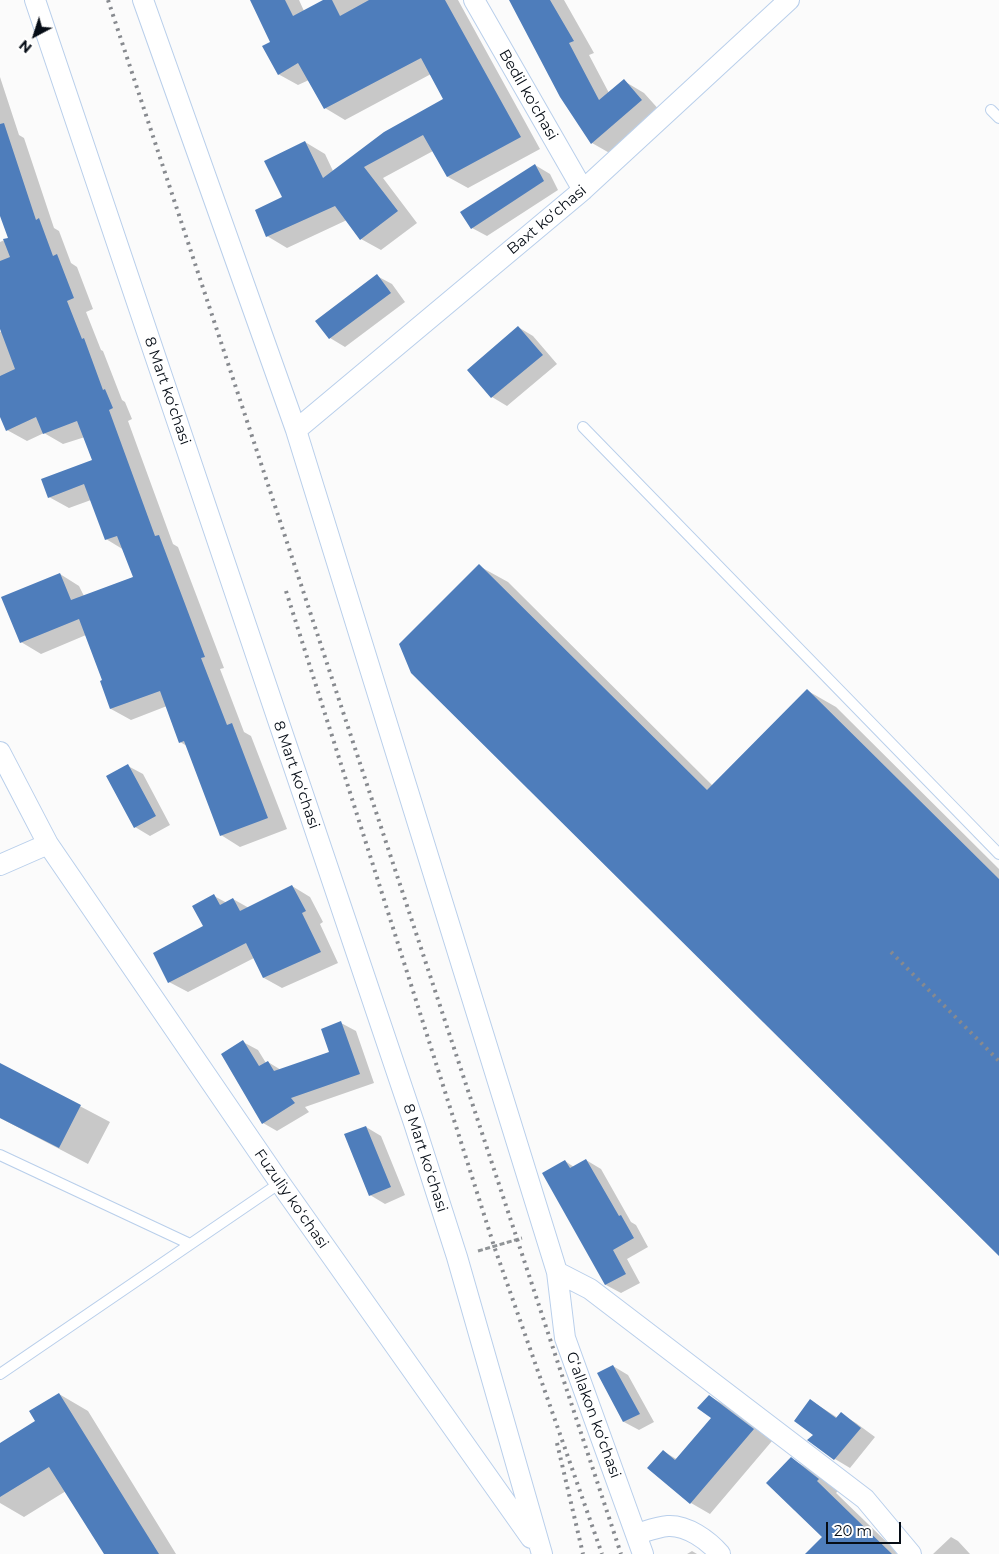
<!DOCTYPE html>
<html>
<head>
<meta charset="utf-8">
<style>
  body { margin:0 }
  #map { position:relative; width:999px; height:1554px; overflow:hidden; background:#fbfbfb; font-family:Montserrat,sans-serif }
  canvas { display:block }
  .north { position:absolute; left:10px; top:10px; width:50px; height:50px; -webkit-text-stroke:4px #fff; paint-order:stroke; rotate:220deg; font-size:14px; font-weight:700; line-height:20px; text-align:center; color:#060d16 }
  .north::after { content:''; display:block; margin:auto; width:18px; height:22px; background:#060d16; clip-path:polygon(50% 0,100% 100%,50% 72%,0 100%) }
  .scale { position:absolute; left:826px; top:1522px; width:75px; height:22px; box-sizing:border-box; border:2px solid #060d16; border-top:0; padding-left:6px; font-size:15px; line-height:18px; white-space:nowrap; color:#060d16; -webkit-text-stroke:4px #fff; paint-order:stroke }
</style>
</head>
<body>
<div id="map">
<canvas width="999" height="1554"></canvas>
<div class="north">N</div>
<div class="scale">20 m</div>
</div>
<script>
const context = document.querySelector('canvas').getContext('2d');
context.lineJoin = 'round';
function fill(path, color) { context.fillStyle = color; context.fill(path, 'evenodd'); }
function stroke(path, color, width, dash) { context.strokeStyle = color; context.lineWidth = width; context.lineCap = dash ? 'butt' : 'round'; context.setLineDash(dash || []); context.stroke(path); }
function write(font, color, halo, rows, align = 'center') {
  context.font = font + ' Montserrat,sans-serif'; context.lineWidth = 4; context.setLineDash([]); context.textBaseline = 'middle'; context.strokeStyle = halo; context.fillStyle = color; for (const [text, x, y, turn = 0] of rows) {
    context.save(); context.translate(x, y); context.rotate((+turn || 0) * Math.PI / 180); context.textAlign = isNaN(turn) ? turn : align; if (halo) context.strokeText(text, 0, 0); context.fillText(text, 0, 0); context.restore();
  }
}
fill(new Path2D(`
  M 252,0 L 299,0 L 304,11 L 325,0 L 458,0 L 540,149 L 468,188 L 448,177 L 433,151 L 383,178 L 417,223 L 381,250 L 361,239 L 347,220 L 287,248 L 267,236 L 256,210 L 284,197 L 305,142 L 325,154 L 333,171 L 445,100 L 431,74 L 345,120 L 325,108 L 309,80 L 298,85 L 278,74 L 272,42 Z
  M 511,0 L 564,0 L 594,53 L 589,55 L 609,93 L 624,81 L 644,93 L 662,113 L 613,155 L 592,143 L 561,96 Z
  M 0,77 L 19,135 L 24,138 L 54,228 L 59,231 L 71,263 L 77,267 L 93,309 L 86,312 L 101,350 L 103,351 L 122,400 L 125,402 L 132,419 L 128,421 L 173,544 L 178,547 L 224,668 L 220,669 L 244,732 L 251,736 L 287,829 L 240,847 L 221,835 L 187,746 L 180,742 L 167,706 L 131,720 L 111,709 L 101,682 L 104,681 L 86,635 L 41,654 L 21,642 L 60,574 L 79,586 L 84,596 L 134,577 L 124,550 L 106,539 L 91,500 L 69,508 L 49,497 L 94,460 L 85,437 L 63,444 L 44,433 L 27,441 L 7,430 L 0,414 L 0,332 L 2,331 L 0,318 L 0,242 L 9,238 L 0,212 Z
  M 535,165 L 550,174 L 558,190 L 487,236 L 472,228 Z
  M 377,276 L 392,284 L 405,302 L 345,347 L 330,338 L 317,321 Z
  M 518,327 L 533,336 L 557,364 L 507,406 L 492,397 L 468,370 Z
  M 479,566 L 508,582 L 713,786 L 808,691 L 836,707 L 999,869 L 999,1254 Z
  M 128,766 L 143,774 L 170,825 L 150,836 L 135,827 Z
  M 292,886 L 310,897 L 323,922 L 320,924 L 338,963 L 282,988 L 264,978 L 254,958 L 188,992 L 169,982 L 205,927 L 214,896 L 227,903 L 233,899 L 249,908 Z
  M 341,1023 L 356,1031 L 374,1083 L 305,1107 L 309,1112 L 277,1131 L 263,1123 L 243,1042 L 258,1050 L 266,1063 L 268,1062 L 281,1070 L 330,1052 Z
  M 0,1064 L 110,1122 L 88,1164 L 0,1118 Z
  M 366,1127 L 381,1136 L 405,1195 L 385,1204 L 370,1195 Z
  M 586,1160 L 601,1169 L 631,1222 L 636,1225 L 648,1247 L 627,1259 L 640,1283 L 621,1293 L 606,1285 L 544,1174 L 565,1161 L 574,1167 Z
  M 613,1366 L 628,1375 L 654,1422 L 639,1430 L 624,1422 Z
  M 59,1394 L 88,1411 L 176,1554 L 105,1554 L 66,1491 L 24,1517 L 0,1503 L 0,1444 L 37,1422 Z
  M 709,1396 L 728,1407 L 772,1441 L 710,1514 L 691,1503 L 663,1451 L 678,1460 L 713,1418 Z
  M 810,1400 L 838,1418 L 841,1414 L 856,1423 L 875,1437 L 850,1468 L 835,1459 L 809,1440 L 814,1435 Z
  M 791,1459 L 811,1470 L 838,1491 L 836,1493 L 899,1554 L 807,1554 L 824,1537 Z
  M 951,1537 L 958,1541 L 970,1554 L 933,1554 Z
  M 692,1551 L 697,1554 L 687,1554 Z`), '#0003');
fill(new Path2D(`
  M 250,0 L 285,0 L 293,16 L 323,0 L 332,0 L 340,16 L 369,0 L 445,0 L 521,137 L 447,177 L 423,135 L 364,167 L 398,211 L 360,240 L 335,206 L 266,237 L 255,210 L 282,197 L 264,161 L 305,141 L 323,178 L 384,132 L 443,99 L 421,58 L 324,109 L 298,63 L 278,75 L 262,46 L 270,42 Z
  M 509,0 L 550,0 L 574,41 L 569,43 L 599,100 L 624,79 L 642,100 L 591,144 L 560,97 Z
  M 4,123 L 36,220 L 39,218 L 53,256 L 57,254 L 74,298 L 67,301 L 82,339 L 84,338 L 103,390 L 105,389 L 113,408 L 109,410 L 155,536 L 159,535 L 205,657 L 201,658 L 227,725 L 232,723 L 268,818 L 220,836 L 184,741 L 179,743 L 160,691 L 110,709 L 100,681 L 102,680 L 79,619 L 20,643 L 1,597 L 60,573 L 71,600 L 133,577 L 117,536 L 105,540 L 84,484 L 48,498 L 41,479 L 92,460 L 77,421 L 43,434 L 36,417 L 6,431 L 0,417 L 0,376 L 15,369 L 0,329 L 0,261 L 10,257 L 3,239 L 8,238 L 0,216 L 0,124 Z
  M 535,164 L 544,181 L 471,229 L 460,212 Z
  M 377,274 L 391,293 L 329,339 L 315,321 Z
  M 518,326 L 543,355 L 491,398 L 467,370 Z
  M 479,564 L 707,790 L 807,689 L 999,879 L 999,1256 L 411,673 L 399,644 Z
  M 128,764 L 156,816 L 134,828 L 106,776 Z
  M 292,885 L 306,911 L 302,913 L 321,952 L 263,978 L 246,943 L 168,983 L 153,953 L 203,926 L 192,906 L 214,894 L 220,905 L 233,898 L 240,911 Z
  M 341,1021 L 360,1074 L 291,1098 L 295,1103 L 262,1124 L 221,1054 L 243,1040 L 259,1066 L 268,1061 L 274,1071 L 329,1052 L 321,1029 Z
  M 0,1063 L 81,1105 L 59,1148 L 0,1118 Z
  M 366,1126 L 391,1187 L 369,1196 L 344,1134 Z
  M 586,1159 L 619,1216 L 621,1215 L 634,1238 L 613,1250 L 626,1274 L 605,1285 L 542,1173 L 565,1160 L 570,1168 Z
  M 613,1365 L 640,1414 L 623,1422 L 597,1373 Z
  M 59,1393 L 159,1554 L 104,1554 L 49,1467 L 0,1497 L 0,1443 L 35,1421 L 29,1411 Z
  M 709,1395 L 754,1429 L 690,1504 L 647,1468 L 663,1450 L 675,1460 L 711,1418 L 697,1408 Z
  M 810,1399 L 836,1418 L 841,1412 L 861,1428 L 834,1460 L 807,1440 L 813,1435 L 794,1421 Z
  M 791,1457 L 819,1479 L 817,1481 L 892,1554 L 805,1554 L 822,1537 L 766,1483 Z`), '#4e7dbb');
const service = new Path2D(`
  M 991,110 L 999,118
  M 583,427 L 999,854
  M 0,1155 L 190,1244
  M 0,1374 L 280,1183`);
const minor = new Path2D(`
  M 35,0 L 414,1123 L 457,1257 L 542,1554
  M 143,0 L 296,430 L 557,1272 L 565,1338 L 643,1554
  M 474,0 L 583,190
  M 296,430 L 583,190 L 789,0
  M 0,752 L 48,844 L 280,1183 L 531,1538
  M 0,865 L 48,844
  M 557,1272 L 590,1289 L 865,1499 L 911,1554
  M 637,1534 C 647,1531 657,1527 668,1526 C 687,1525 708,1540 720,1554`);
stroke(service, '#b9cfeb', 12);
stroke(minor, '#b9cfeb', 22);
stroke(new Path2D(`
  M 478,1251 L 522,1238`), '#909497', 3, [5, 2.5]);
stroke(service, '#fff', 10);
stroke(minor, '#fff', 20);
stroke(new Path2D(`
  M 108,0 L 621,1554
  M 286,591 L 494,1246 L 602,1554
  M 891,952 L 999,1061
  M 557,1443 L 583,1554`), '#878a8f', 4, [2.5, 5]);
write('15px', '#060d16', '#fff', [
  ["Bedil ko'chasi",528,95,60],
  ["Baxt koʻchasi",547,220,-40],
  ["8 Mart koʻchasi",167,391,71],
  ["8 Mart koʻchasi",296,775,71],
  ["8 Mart koʻchasi",425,1158,72],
  ["Fuzuliy koʻchasi",291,1199,55],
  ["Gʻallakon koʻchasi",593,1415,70]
]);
</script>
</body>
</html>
